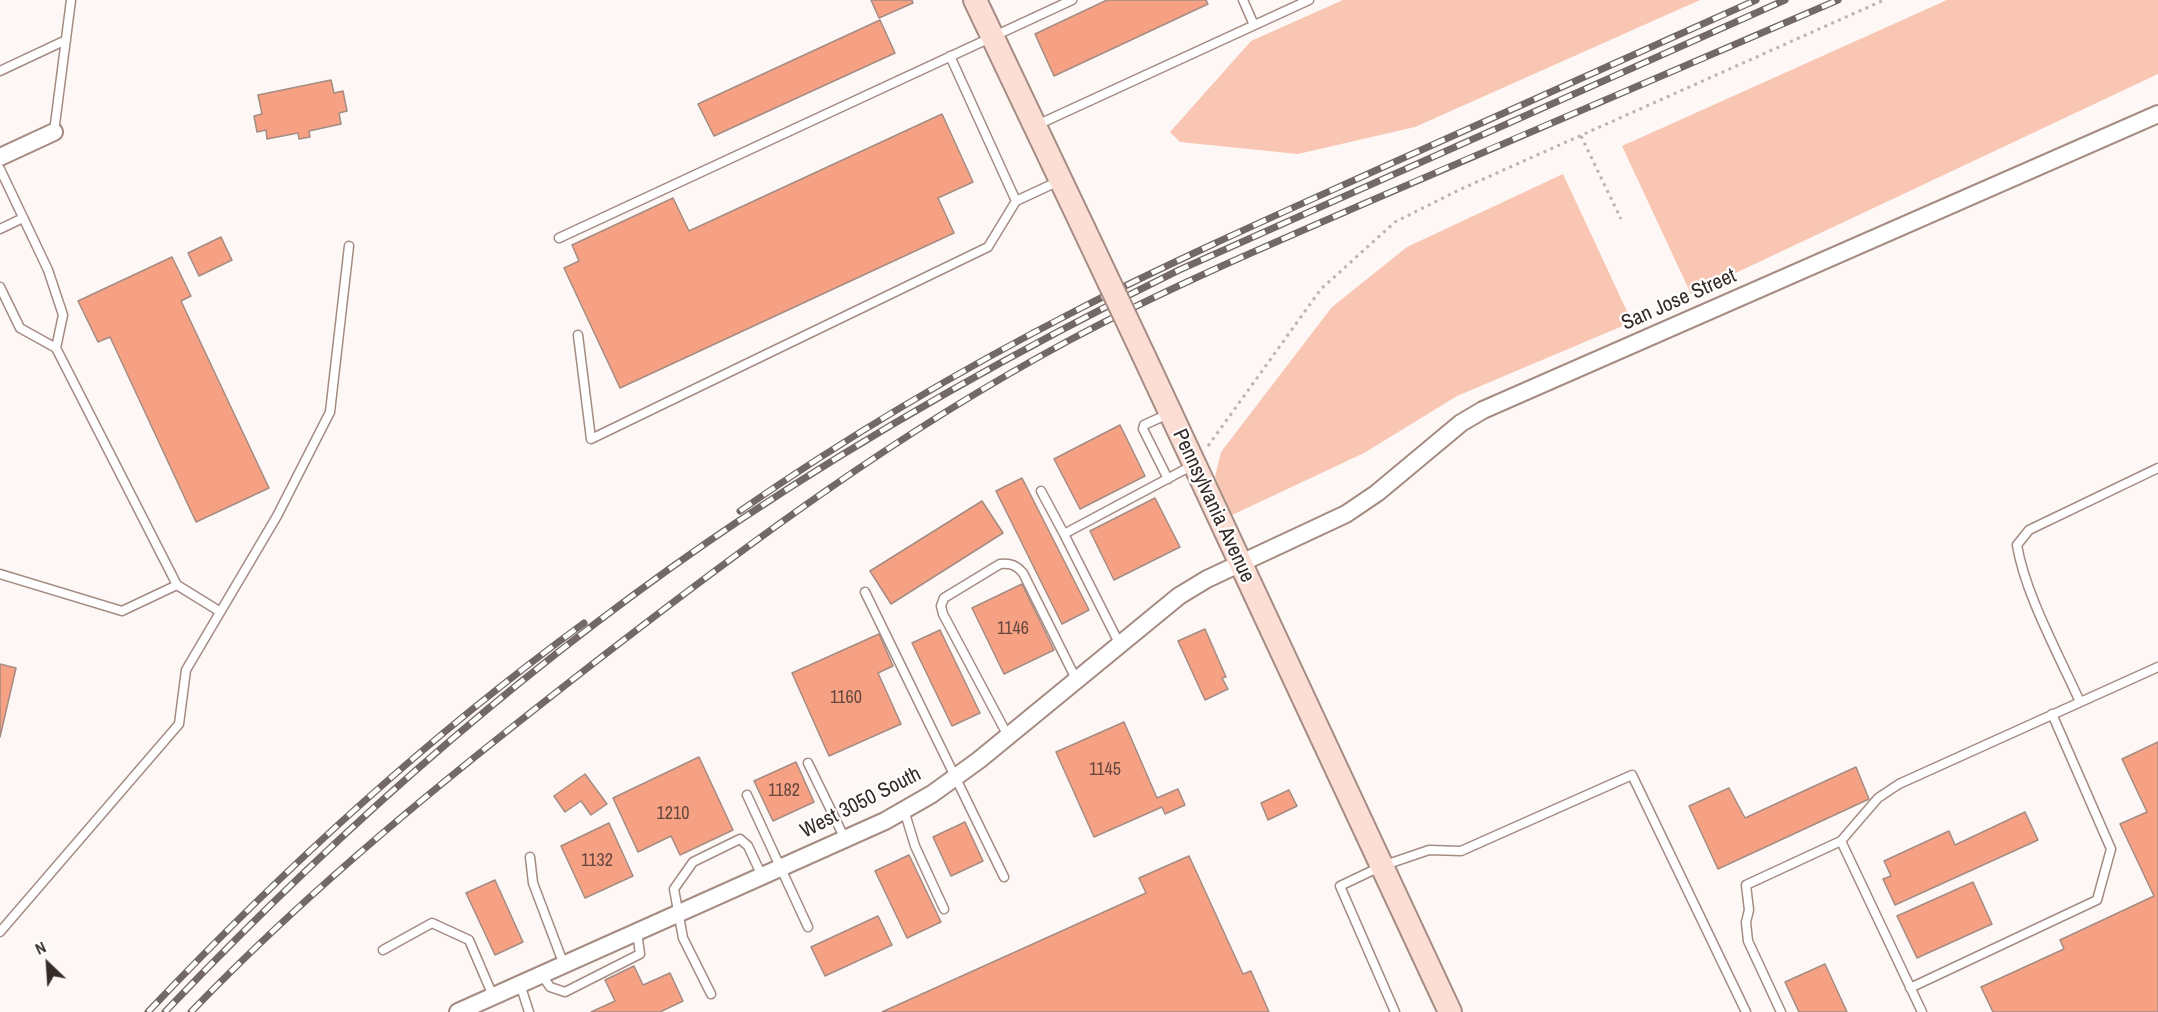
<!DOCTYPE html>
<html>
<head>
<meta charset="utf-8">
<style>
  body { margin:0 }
  #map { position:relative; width:2158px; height:1012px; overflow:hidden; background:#fdf7f5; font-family:"Archivo Narrow",sans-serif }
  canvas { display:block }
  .north { position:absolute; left:18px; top:934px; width:60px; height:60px; -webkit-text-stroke:4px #fff; paint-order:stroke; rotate:335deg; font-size:16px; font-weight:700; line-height:24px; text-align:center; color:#362b28 }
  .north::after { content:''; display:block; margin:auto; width:21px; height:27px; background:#362b28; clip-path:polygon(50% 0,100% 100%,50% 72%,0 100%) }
</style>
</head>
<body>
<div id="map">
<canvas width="2158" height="1012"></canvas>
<div class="north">N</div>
</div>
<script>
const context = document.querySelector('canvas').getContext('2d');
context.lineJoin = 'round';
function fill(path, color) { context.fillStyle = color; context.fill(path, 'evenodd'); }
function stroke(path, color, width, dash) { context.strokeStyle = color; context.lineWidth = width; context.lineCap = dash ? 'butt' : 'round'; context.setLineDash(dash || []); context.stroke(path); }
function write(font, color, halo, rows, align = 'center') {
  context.font = font + ' "Archivo Narrow",sans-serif'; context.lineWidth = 4.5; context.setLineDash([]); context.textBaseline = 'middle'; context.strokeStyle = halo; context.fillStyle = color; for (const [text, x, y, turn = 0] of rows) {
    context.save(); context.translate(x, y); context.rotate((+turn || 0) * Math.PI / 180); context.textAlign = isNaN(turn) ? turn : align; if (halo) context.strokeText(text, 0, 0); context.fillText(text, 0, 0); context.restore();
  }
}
fill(new Path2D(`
  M 1343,0 L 1700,0 L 1415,127 L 1298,154 L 1180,142 L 1170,132 L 1251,41 Z
  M 1947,0 L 2158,0 L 2158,74 L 1691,294 L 1622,146 Z
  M 1563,174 L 1632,322 L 1457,396 L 1364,453 L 1232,515 L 1215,477 L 1221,452 L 1332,307 L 1407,247 Z`), '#f9c6b4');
const building = new Path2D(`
  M 871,0 L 912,0 L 913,3 L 879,18 Z
  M 1107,0 L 1206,0 L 1208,4 L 1054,76 L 1035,34 Z
  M 880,20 L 895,53 L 714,136 L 698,104 Z
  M 331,80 L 334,93 L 343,91 L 347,111 L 339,113 L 341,124 L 309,131 L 310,137 L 299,139 L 298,133 L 267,139 L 266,130 L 257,132 L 254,116 L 262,114 L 258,95 Z
  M 942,114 L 973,182 L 938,198 L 954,233 L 620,388 L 564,268 L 579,261 L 572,245 L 673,198 L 689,231 Z
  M 221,237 L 232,260 L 199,276 L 188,253 Z
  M 172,257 L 191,296 L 181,301 L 269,488 L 196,522 L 110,337 L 98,342 L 78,301 Z
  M 1120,425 L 1145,476 L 1080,509 L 1054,459 Z
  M 1022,478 L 1089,610 L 1062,624 L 996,491 Z
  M 1155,498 L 1180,547 L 1114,580 L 1090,531 Z
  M 982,501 L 1003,533 L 891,604 L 870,571 Z
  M 1022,584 L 1054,650 L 1004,674 L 972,608 Z
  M 1205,629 L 1226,677 L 1222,678 L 1228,689 L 1205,700 L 1178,641 Z
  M 940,630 L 980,713 L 952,726 L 912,643 Z
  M 879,634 L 893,666 L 878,673 L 901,724 L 829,756 L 792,673 Z
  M 0,664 L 16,668 L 0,737 Z
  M 1124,722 L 1157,798 L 1178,789 L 1185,805 L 1165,814 L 1162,807 L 1094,837 L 1056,752 Z
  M 2158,742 L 2158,1012 L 1993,1012 L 1981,987 L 2064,949 L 2060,940 L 2154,896 L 2120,824 L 2147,812 L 2122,759 Z
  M 699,757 L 733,830 L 680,855 L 671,836 L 638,852 L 613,798 Z
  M 796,762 L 814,802 L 773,821 L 754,781 Z
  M 1856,767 L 1869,799 L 1718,869 L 1689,806 L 1729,788 L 1745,818 Z
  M 585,774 L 607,804 L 591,815 L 581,801 L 565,812 L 554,796 Z
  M 1289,790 L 1297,806 L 1268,820 L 1261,803 Z
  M 2025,812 L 2038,840 L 1895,905 L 1883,879 L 1891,876 L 1884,861 L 1949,831 L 1955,845 Z
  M 965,822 L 983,861 L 951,876 L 933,837 Z
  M 609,823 L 633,876 L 585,898 L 561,846 Z
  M 909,855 L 941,922 L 907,938 L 875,871 Z
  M 1189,856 L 1243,974 L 1251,971 L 1269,1012 L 882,1012 L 1146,893 L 1139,878 Z
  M 495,880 L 523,942 L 495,955 L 466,893 Z
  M 1973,882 L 1992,924 L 1917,958 L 1897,916 Z
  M 878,916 L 892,945 L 825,976 L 811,947 Z
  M 1825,964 L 1847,1012 L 1799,1012 L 1785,982 Z
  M 634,966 L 643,985 L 670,973 L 683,1001 L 660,1012 L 591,1012 L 615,1001 L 605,980 Z`);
fill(building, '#f7a184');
stroke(building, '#a58c83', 1.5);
const lane = new Path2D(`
  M 1243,0 L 1254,25
  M 950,56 L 1016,201 L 1059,181
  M 0,71 L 66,40
  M 1037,125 L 1309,0
  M 54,132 L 71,0
  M 0,169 L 48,270 L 63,315 L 56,348 L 177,585 L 219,611
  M 0,229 L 23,218
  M 559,238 L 1072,0
  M 0,287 L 20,328 L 56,348
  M 578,335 L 591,439 L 988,247 L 1016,201
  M 1168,479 L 1143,429 L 1144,425 L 1168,414
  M 1041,491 L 1064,534
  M 0,574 L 122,611 L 177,585
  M 865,592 L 1004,877
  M 1119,643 L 1064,534 L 1195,464
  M 2080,702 C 2059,655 2025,594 2017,545 L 2029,530 L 2158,468
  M 1008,736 L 943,614 L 941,606 L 944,598 L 1000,564 C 1011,563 1016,565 1023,573 L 1076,679
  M 808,763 L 845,839
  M 747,795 L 808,927
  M 904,810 L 915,846 L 944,909
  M 1841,841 L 1878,798 L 1899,784 L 2158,667
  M 530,857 L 533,883 L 564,965
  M 0,932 L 179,724 L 186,670 L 277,516 L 330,412 L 349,246
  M 383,950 L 432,923 L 469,940 L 493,996
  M 542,975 L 550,987 L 565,992 L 640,954 L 637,932
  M 520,984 L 529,1012
  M 1910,988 L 2097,900 L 2111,849 L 2052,714
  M 711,994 L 683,938 L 674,889 L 693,862 L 740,839 L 748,846 L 762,876
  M 1395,1012 L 1340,886 L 1382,866 L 1429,850 L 1461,851 L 1632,775 L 1746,1012
  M 1781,1012 L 1748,941 L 1746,922 L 1749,910 L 1746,885 L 1841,841 L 1922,1012`);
const street = new Path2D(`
  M 0,157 L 54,132
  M 458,1012 L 885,821 L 932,794 L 979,760 L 1179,596 L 1207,579 L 1346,514 L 1377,493 L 1461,423 L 1483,410 L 2158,114`);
const secondary = new Path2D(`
  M 975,0 L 1083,227
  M 1143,354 L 1450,1012`);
stroke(lane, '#a58c83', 11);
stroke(street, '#a58c83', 20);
stroke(secondary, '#a58c83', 26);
stroke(new Path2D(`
  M 1581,136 L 1621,219
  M 1208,446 L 1321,289 L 1395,222 L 1461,189 L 1884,0`), '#bbb4b1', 3, [3, 4.5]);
stroke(lane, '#fff', 8);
stroke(street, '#fff', 16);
stroke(secondary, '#fcded4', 22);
const rail = new Path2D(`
  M 740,511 C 848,436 962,369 1079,309 C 1181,257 1286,211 1390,164 C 1512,109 1634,55 1756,0
  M 148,1012 C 282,870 427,738 584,623
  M 165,1012 C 340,828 532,659 743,518 C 883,425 1029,344 1179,270 L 1785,0
  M 191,1012 C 313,885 451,774 590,666 C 745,546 895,434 1068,341 C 1163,290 1262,248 1361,205 C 1519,136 1679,69 1838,0`);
stroke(rail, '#726865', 7);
stroke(rail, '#fff', 4.5, [14]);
const secondaryBridge = new Path2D(`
  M 1083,227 L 1143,354`);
stroke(secondaryBridge, '#a58c83', 26, []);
stroke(secondaryBridge, '#fcded4', 22);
write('18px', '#66483f', null, [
  ["1146",1013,629],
  ["1160",846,698],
  ["1145",1105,770],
  ["1182",784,791],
  ["1210",673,814],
  ["1132",597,861]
]);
write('21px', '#362b28', '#fff', [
  ["San Jose Street",1679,300,-24],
  ["Pennsylvania Avenue",1213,506,65],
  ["West 3050 South",861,803,-27]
]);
</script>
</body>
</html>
